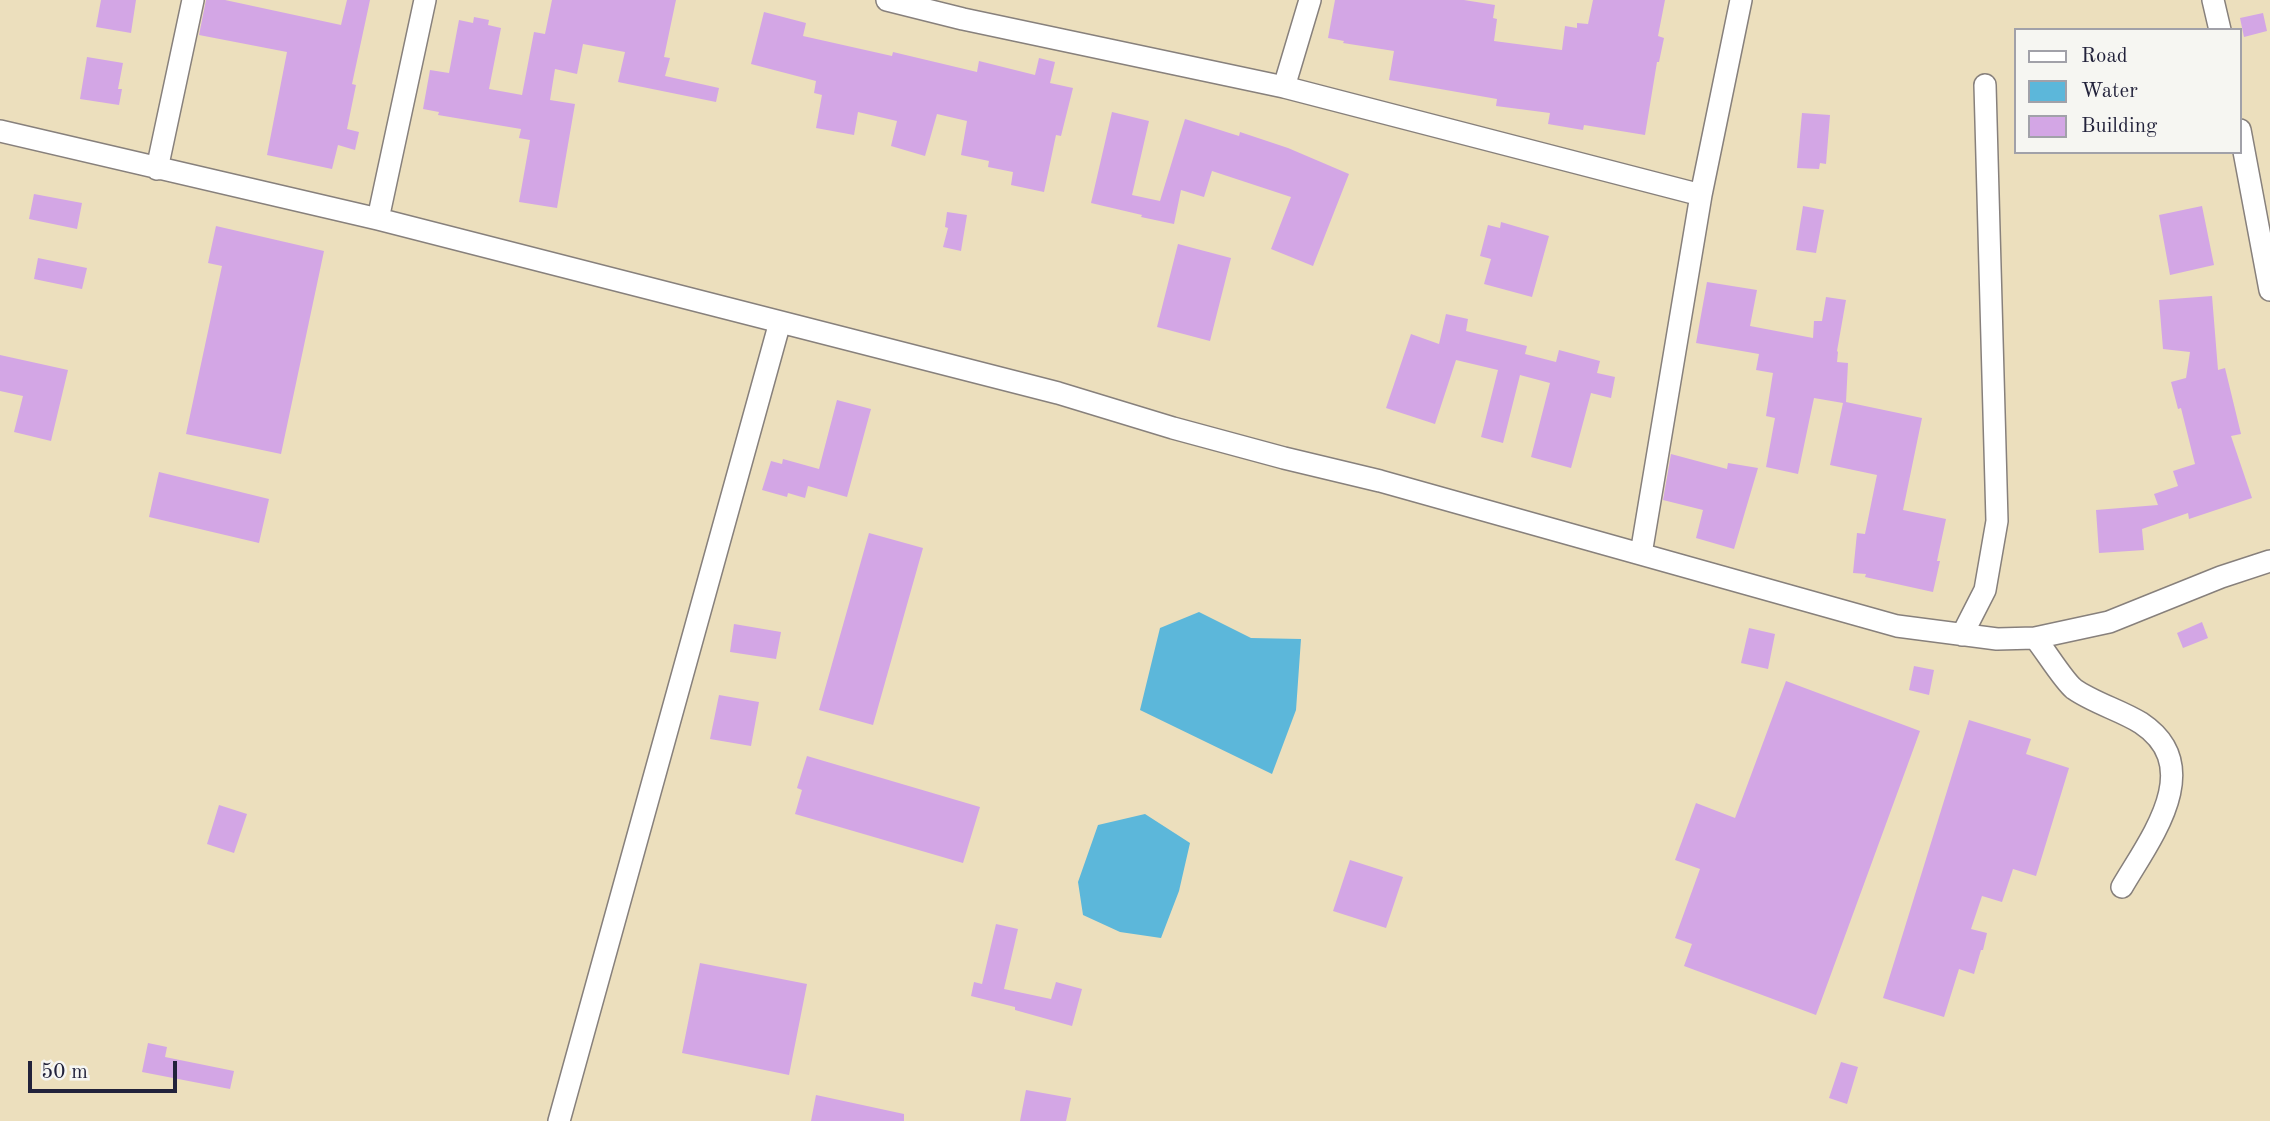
<!DOCTYPE html>
<html>
<head>
<meta charset="utf-8">
<style>
  body { margin:0 }
  #map { position:relative; width:2270px; height:1121px; overflow:hidden; background:#ecdfbd; font-family:"Old Standard TT",serif }
  canvas { display:block }
  .legend { position:absolute; left:2014px; top:28px; width:228px; height:126px; box-sizing:border-box; background:#f6f6f2; border:2px solid #a1a1a9; margin:0; padding:9px 12px; list-style:none; font-size:21px; color:#22223b }
  .legend li { display:flex; align-items:center; gap:14px; height:35px }
  .legend b { width:35px; border:2px solid #a1a1a9 }
  .scale { position:absolute; left:28px; top:1061px; width:149px; height:32px; box-sizing:border-box; border:4px solid #22223b; border-top:0; padding-left:9px; font-size:21px; line-height:24px; white-space:nowrap; color:#22223b; -webkit-text-stroke:5px #f6f6f2; paint-order:stroke }
</style>
</head>
<body>
<div id="map">
<canvas width="2270" height="1121"></canvas>
<ul class="legend">
<li><b style="height:9px;background:#fff"></b>Road</li>
<li><b style="height:19px;background:#5cb7da"></b>Water</li>
<li><b style="height:19px;background:#d3a6e5"></b>Building</li>
</ul>
<div class="scale">50 m</div>
</div>
<script>
const context = document.querySelector('canvas').getContext('2d');
context.lineJoin = 'round';
function fill(path, color) { context.fillStyle = color; context.fill(path, 'evenodd'); }
function stroke(path, color, width, dash) { context.strokeStyle = color; context.lineWidth = width; context.lineCap = dash ? 'butt' : 'round'; context.setLineDash(dash || []); context.stroke(path); }
fill(new Path2D(`
  M 1199,612 L 1251,638 L 1301,639 L 1296,710 L 1272,774 L 1140,710 L 1160,628 Z
  M 1145,814 L 1190,843 L 1179,891 L 1161,938 L 1120,932 L 1083,915 L 1078,882 L 1098,825 Z`), '#5cb7da');
fill(new Path2D(`
  M 101,0 L 136,0 L 131,33 L 96,27 Z
  M 206,0 L 225,0 L 341,25 L 347,0 L 370,0 L 352,84 L 356,85 L 347,129 L 359,132 L 355,150 L 338,145 L 332,169 L 267,155 L 287,52 L 199,35 Z
  M 552,0 L 676,0 L 664,57 L 670,58 L 665,76 L 719,88 L 716,102 L 618,82 L 625,52 L 583,44 L 577,74 L 555,69 L 550,100 L 575,104 L 557,208 L 519,202 L 530,140 L 519,138 L 521,129 L 438,115 L 439,112 L 423,109 L 430,70 L 449,73 L 459,20 L 473,23 L 474,17 L 489,20 L 488,25 L 501,28 L 489,89 L 522,95 L 534,32 L 545,34 Z
  M 1335,0 L 1464,0 L 1495,5 L 1493,18 L 1497,19 L 1494,41 L 1562,50 L 1565,26 L 1577,28 L 1577,23 L 1588,24 L 1593,0 L 1665,0 L 1658,36 L 1664,38 L 1659,62 L 1657,62 L 1645,135 L 1584,125 L 1583,130 L 1548,124 L 1550,113 L 1496,106 L 1497,99 L 1389,80 L 1394,51 L 1343,43 L 1344,41 L 1328,38 Z
  M 764,12 L 806,23 L 803,36 L 892,56 L 893,52 L 977,72 L 979,61 L 1035,75 L 1039,58 L 1055,62 L 1050,83 L 1073,88 L 1061,136 L 1056,135 L 1044,192 L 1011,185 L 1013,172 L 988,167 L 989,161 L 961,155 L 967,121 L 937,114 L 925,156 L 891,146 L 897,121 L 858,112 L 854,135 L 816,128 L 822,95 L 814,93 L 816,81 L 751,64 Z
  M 2263,13 L 2267,31 L 2244,37 L 2240,18 Z
  M 87,57 L 123,63 L 118,89 L 122,89 L 119,105 L 80,99 Z
  M 1112,112 L 1149,121 L 1132,195 L 1160,201 L 1185,119 L 1239,136 L 1240,132 L 1288,148 L 1349,174 L 1313,266 L 1271,249 L 1291,197 L 1212,171 L 1204,197 L 1181,190 L 1174,224 L 1141,217 L 1142,215 L 1091,203 Z
  M 1802,113 L 1830,115 L 1826,164 L 1820,163 L 1819,169 L 1797,168 Z
  M 34,194 L 82,203 L 77,229 L 29,219 Z
  M 1803,206 L 1824,210 L 1816,253 L 1796,250 Z
  M 2202,206 L 2214,265 L 2170,275 L 2159,215 Z
  M 947,212 L 967,215 L 961,251 L 943,247 L 948,228 L 945,227 Z
  M 1501,222 L 1549,236 L 1532,297 L 1484,284 L 1491,259 L 1480,256 L 1488,225 L 1500,228 Z
  M 216,226 L 324,251 L 281,454 L 186,434 L 222,266 L 208,263 Z
  M 1178,244 L 1231,258 L 1210,341 L 1157,327 Z
  M 38,258 L 87,268 L 82,289 L 34,279 Z
  M 1707,282 L 1757,290 L 1750,326 L 1813,338 L 1814,321 L 1822,321 L 1826,297 L 1846,300 L 1837,351 L 1838,352 L 1837,362 L 1848,363 L 1846,402 L 1922,418 L 1903,510 L 1946,519 L 1937,561 L 1940,561 L 1933,592 L 1865,577 L 1866,574 L 1853,573 L 1857,533 L 1865,534 L 1877,475 L 1830,465 L 1843,403 L 1814,398 L 1798,474 L 1766,467 L 1775,418 L 1766,416 L 1773,373 L 1756,370 L 1759,354 L 1696,343 Z
  M 2212,296 L 2218,370 L 2225,368 L 2241,434 L 2231,436 L 2252,498 L 2189,519 L 2188,513 L 2142,529 L 2144,550 L 2099,553 L 2096,510 L 2158,505 L 2154,494 L 2178,486 L 2173,471 L 2195,464 L 2181,408 L 2178,409 L 2171,382 L 2186,378 L 2190,352 L 2163,349 L 2159,300 Z
  M 1446,314 L 1468,319 L 1466,331 L 1527,346 L 1525,354 L 1556,362 L 1559,350 L 1600,361 L 1597,373 L 1615,377 L 1611,398 L 1591,393 L 1571,468 L 1531,457 L 1550,383 L 1520,375 L 1503,443 L 1481,437 L 1498,370 L 1456,360 L 1435,424 L 1386,408 L 1411,334 L 1439,344 Z
  M 0,355 L 68,370 L 51,441 L 14,432 L 23,396 L 0,391 Z
  M 837,400 L 871,409 L 847,497 L 808,486 L 805,498 L 788,493 L 787,497 L 762,490 L 771,461 L 782,464 L 783,459 L 819,469 Z
  M 1671,454 L 1727,469 L 1728,463 L 1758,468 L 1734,549 L 1696,538 L 1703,510 L 1663,500 Z
  M 159,472 L 269,499 L 259,543 L 149,517 Z
  M 869,533 L 923,548 L 873,725 L 819,710 Z
  M 2202,622 L 2208,638 L 2183,648 L 2177,633 Z
  M 734,624 L 781,632 L 776,659 L 730,652 Z
  M 1749,628 L 1775,634 L 1768,669 L 1741,663 Z
  M 1914,666 L 1934,670 L 1929,695 L 1909,690 Z
  M 1786,681 L 1920,731 L 1816,1015 L 1684,966 L 1692,944 L 1675,938 L 1700,869 L 1675,860 L 1696,803 L 1735,818 Z
  M 719,695 L 759,702 L 751,746 L 710,739 Z
  M 1969,720 L 2031,739 L 2026,754 L 2069,768 L 2036,876 L 2013,869 L 2002,902 L 1982,896 L 1971,929 L 1987,933 L 1983,950 L 1981,950 L 1974,974 L 1959,969 L 1944,1017 L 1883,998 Z
  M 807,756 L 980,807 L 963,863 L 795,814 L 802,790 L 797,788 Z
  M 219,805 L 247,814 L 234,853 L 207,844 Z
  M 1350,860 L 1403,877 L 1386,928 L 1333,911 Z
  M 996,924 L 1018,929 L 1004,989 L 1051,999 L 1056,982 L 1082,989 L 1072,1026 L 1015,1010 L 1015,1007 L 971,996 L 974,982 L 982,984 Z
  M 700,963 L 807,984 L 789,1075 L 682,1053 Z
  M 148,1043 L 167,1047 L 165,1057 L 234,1071 L 230,1089 L 142,1072 Z
  M 1841,1062 L 1858,1067 L 1847,1104 L 1829,1098 Z
  M 1026,1090 L 1071,1098 L 1066,1121 L 1020,1121 Z
  M 816,1095 L 904,1114 L 904,1121 L 811,1121 Z`), '#d3a6e5');
const street = new Path2D(`
  M 887,0 L 963,19 L 1284,87 L 1701,195
  M 2213,0 L 2220,30
  M 1284,87 L 1310,0
  M 2240,130 L 2270,290
  M 0,131 L 378,219 L 1058,393 L 1173,428 L 1284,458 L 1380,481 L 1897,626 L 1997,639 L 2035,638 L 2109,622 L 2221,577 L 2270,561
  M 157,169 L 193,0
  M 378,219 L 425,0
  M 1641,554 L 1701,195 L 1741,0
  M 1962,635 L 1985,590 L 1997,521 L 1985,85
  M 2035,638 C 2045,650 2063,680 2074,689 C 2094,703 2120,710 2141,723 C 2207,767 2150,839 2122,887
  M 559,1121 L 780,322`);
stroke(street, '#87807c', 24);
stroke(street, '#fff', 21);
</script>
</body>
</html>
